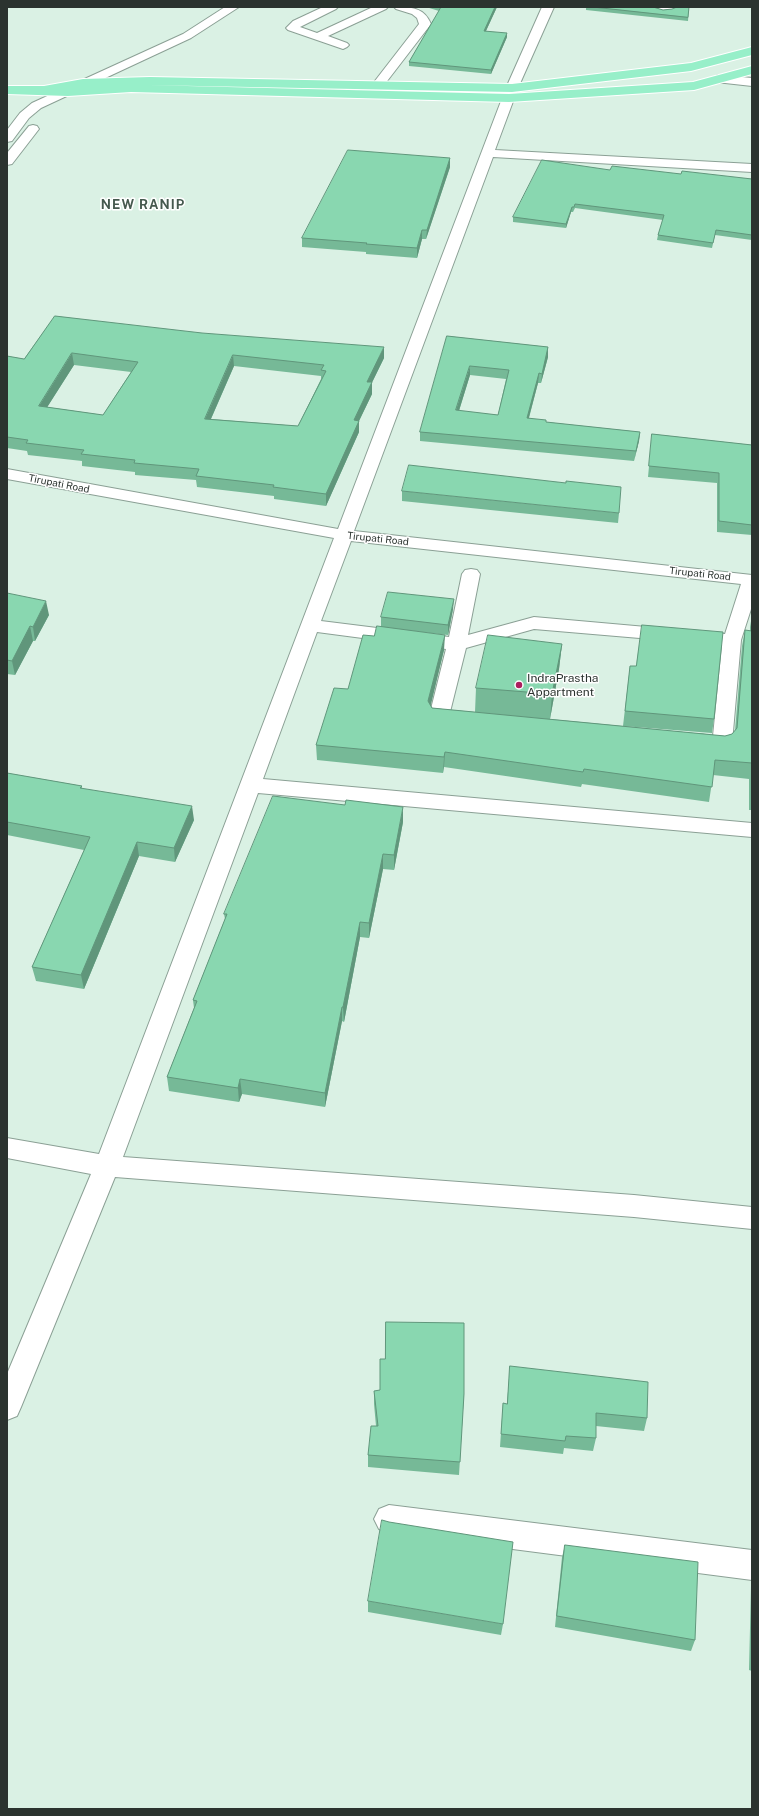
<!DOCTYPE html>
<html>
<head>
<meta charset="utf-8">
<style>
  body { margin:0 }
  #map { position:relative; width:759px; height:1816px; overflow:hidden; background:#daf1e4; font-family:"Public Sans",sans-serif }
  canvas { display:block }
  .frame { position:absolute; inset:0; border:8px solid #2b332f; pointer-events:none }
</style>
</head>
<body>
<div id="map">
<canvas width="759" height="1816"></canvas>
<div class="frame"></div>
</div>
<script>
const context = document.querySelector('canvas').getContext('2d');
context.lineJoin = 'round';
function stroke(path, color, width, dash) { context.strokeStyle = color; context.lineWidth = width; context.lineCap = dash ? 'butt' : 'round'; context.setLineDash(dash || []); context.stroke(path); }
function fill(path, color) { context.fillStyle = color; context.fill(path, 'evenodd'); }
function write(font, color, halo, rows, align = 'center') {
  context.font = font + ' "Public Sans",sans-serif'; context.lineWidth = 3; context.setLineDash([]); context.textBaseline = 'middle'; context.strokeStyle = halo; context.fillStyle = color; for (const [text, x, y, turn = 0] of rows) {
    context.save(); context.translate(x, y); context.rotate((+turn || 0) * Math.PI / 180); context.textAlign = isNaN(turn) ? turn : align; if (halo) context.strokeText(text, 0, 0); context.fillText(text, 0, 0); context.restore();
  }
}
const minor = new Path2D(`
  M 225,7 L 239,7 L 191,38 L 41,108 L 29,118 L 12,141 L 7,142 L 7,130 L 20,113 L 32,103 L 183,34 Z
  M 323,7 L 338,7 L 336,9 L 300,27 L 317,33 L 373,7 L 388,7 L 386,9 L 328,36 L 347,43 L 349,45 L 347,47 L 343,49 L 288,30 L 286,28 L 293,21 Z
  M 394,7 C 411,7 424,7 431,24 L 381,89 L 373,89 L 371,86 L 419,24 L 417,18 L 412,14 L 396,9 Z
  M 542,7 L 554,7 L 518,88 L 495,150 L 752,164 L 752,172 L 493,157 L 354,531 L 752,575 L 752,606 L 741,640 L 732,743 L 729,748 C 717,751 704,749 692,746 L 689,741 L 692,736 L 699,734 L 713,736 L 722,645 L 534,629 L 466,648 L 450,712 L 469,714 L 472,719 L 469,724 C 457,727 444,725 432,722 L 429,717 L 446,649 L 317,632 L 263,779 L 752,823 L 752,837 L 258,793 L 123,1157 L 634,1195 L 752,1207 L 752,1229 L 634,1217 L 115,1177 L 21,1407 L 17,1416 L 7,1420 L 7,1374 L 91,1174 L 7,1158 L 7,1138 L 99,1154 L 334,538 L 7,479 L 7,469 L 338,529 L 506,88 ZM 351,541 L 741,584 L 725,634 L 534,617 L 468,635 L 480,574 L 477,570 L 471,569 L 465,570 L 462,574 L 449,637 L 321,621 Z
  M 648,7 L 676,7 L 678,9 C 672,15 653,13 648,7 Z
  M 720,75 L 752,78 L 752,86 L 716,82 L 714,79 L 716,76 Z
  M 33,125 L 37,126 L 39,129 L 12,164 L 7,165 L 7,153 L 29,126 Z
  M 389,1505 L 752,1550 L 752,1580 L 389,1533 L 379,1529 L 374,1519 L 379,1509 Z`);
const major = new Path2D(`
  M 752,47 L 752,55 L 691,71 L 512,92 L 146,85 L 509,94 L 693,82 L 752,66 L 752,74 L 694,90 L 509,102 L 131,92 L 68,96 L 7,94 L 7,86 L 44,86 L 83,79 L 150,77 L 512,84 L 691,63 Z`);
stroke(minor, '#8ba095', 2);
stroke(major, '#fff', 2);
fill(minor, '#fff');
fill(major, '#97efc9');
fill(new Path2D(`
  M 426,7 L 497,7 L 486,31 L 507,37 L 491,74 L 409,66 L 409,62 L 439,11 Z
  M 586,7 L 653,7 L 663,10 L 672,9 L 689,7 L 688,21 L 586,10 Z
  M 450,158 L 450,167 L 426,239 L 422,239 L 417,258 L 366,254 L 366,252 L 302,247 L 302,238 Z
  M 610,170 L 752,179 L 752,240 L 715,235 L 712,248 L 657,240 L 658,235 L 663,220 L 575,208 L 573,212 L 571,212 L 566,228 L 513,222 L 513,217 Z
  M 55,316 L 384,358 L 372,382 L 372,394 L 359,421 L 359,432 L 326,506 L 274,499 L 274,496 L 197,487 L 196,480 L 135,475 L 135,472 L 82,466 L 82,461 L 28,455 L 27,451 L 7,448 L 7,356 L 24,359 ZM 74,365 L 131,372 L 103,415 L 47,407 ZM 234,366 L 321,376 L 321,379 L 298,426 L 211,419 Z
  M 447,336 L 548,347 L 548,357 L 541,383 L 538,383 L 529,418 L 546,422 L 640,432 L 639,441 L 634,461 L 420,441 L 420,432 ZM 470,375 L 506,379 L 498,415 L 459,411 Z
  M 652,434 L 752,445 L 752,535 L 717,532 L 717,483 L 648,477 Z
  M 402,491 L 619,513 L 618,523 L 402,501 Z
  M 7,593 L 49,615 L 35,641 L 33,641 L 15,675 L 7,674 Z
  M 453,609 L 448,635 L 411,631 L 444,650 L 430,705 L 432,708 L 475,712 L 476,688 L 562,644 L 559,669 L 550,719 L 725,736 L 732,734 L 735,731 L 742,646 L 745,630 L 750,631 L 750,627 L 752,615 L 752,810 L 749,810 L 749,779 L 713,775 L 709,802 L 582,784 L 581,787 L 444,767 L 443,773 L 317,760 L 316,745 L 348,689 L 374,636 L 381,627 L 381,617 Z
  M 630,666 L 714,719 L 712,733 L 623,726 Z
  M 7,773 L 82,786 L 82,789 L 194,820 L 175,862 L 139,856 L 84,989 L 36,981 L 32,967 L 84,850 L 7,835 Z
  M 403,822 L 394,870 L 383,869 L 369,938 L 360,937 L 344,1022 L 342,1021 L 325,1107 L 242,1094 L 239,1102 L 169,1091 L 167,1077 L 194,1008 L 193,1000 L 225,919 L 224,914 Z
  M 510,1366 L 647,1418 L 644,1431 L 596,1426 L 596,1438 L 593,1451 L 564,1448 L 563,1454 L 500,1447 L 503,1403 L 507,1404 Z
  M 374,1391 L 464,1394 L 459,1475 L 368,1467 L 368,1455 L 376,1426 L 374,1404 Z
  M 565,1545 L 695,1640 L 691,1651 L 555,1627 L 562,1557 Z
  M 752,1585 L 752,1671 L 749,1670 L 751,1586 Z
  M 368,1601 L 503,1624 L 501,1635 L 368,1612 Z`), '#76b997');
fill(new Path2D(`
  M 495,7 L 497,7 L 484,35 L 484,31 Z
  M 507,33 L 507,37 L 491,74 L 491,70 Z
  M 450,158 L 450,167 L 426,239 L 427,230 Z
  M 572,207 L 571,212 L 566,228 L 566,224 Z
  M 422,230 L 422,239 L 417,258 L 417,248 Z
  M 384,347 L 384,358 L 367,393 L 367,382 Z
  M 548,347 L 548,357 L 541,383 L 542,374 Z
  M 72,353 L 74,365 L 41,417 L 39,406 Z
  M 233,355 L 234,366 L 206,430 L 205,419 Z
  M 470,366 L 470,375 L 456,420 L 456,410 Z
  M 539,373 L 538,383 L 526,428 L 527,418 Z
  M 372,382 L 372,394 L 359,421 L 359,432 L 326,506 L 326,494 L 354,420 Z
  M 640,432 L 639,441 L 634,461 L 636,451 Z
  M 454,599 L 453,609 L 448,635 L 448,625 Z
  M 46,601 L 49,615 L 35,641 L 33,627 Z
  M 30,626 L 33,641 L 15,675 L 12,661 Z
  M 445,635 L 444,650 L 428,717 L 428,701 Z
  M 562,644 L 559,669 L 550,719 L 552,694 Z
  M 445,752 L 444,767 L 443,773 L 444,757 Z
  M 192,806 L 194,820 L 175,862 L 174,848 Z
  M 403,807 L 403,822 L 394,870 L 394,855 Z
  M 137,842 L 139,856 L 84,989 L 81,975 Z
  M 383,854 L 383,869 L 369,938 L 369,923 Z
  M 360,922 L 360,937 L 344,1022 L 343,1007 Z
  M 342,1007 L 342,1021 L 325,1107 L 325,1093 Z
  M 240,1079 L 242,1094 L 239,1102 L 238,1088 Z`), '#60967b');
const building = new Path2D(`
  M 440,7 L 495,7 L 484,31 L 507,33 L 491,70 L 409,62 L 441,7 Z
  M 593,7 L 653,7 L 663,10 L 672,9 L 677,7 L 689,7 L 688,17 Z
  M 348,150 L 450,158 L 427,230 L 422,230 L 417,248 L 366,244 L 367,243 L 302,238 Z
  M 542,160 L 610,170 L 612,166 L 681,174 L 682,171 L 752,179 L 752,235 L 716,230 L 713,243 L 658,235 L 664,215 L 575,204 L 574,207 L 572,207 L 566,224 L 513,217 Z
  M 55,316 L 202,333 L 384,347 L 367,382 L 372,382 L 354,420 L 359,421 L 326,494 L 273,487 L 274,485 L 196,476 L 199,469 L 134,463 L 135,460 L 81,454 L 84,450 L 26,443 L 28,440 L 7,437 L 7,356 L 24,359 ZM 72,353 L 138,362 L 103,415 L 39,406 ZM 233,355 L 324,365 L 321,370 L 326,371 L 298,426 L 205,419 Z
  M 447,336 L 548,347 L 542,374 L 539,373 L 527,418 L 546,420 L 546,422 L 640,432 L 636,451 L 420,432 ZM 470,366 L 509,370 L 498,415 L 456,410 Z
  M 652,434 L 752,445 L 752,525 L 719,521 L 719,473 L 649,466 Z
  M 409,465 L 566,483 L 566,481 L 621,487 L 619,513 L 402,491 Z
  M 388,592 L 454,599 L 448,625 L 381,617 Z
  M 7,593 L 46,601 L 33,627 L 30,626 L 12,661 L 7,660 Z
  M 642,625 L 723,632 L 714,719 L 625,711 L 630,666 L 636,666 Z
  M 377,626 L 445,635 L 428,701 L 432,708 L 725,736 L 732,734 L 737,728 L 745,630 L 752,631 L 752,763 L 715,760 L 712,787 L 584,769 L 583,772 L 445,752 L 444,757 L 316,745 L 334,688 L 348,689 L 363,635 L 374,636 Z
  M 488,635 L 562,644 L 552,694 L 476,688 Z
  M 7,773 L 82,786 L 80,788 L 192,806 L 174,848 L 137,842 L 81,975 L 32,967 L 90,837 L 7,822 Z
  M 273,796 L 345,805 L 346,800 L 403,807 L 394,855 L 383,854 L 369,923 L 360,922 L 343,1007 L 342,1007 L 325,1093 L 240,1079 L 238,1088 L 167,1077 L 197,1001 L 193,1000 L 227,914 L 224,914 Z
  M 386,1322 L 464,1323 L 464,1394 L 460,1462 L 368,1455 L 371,1426 L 378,1426 L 374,1391 L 380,1390 L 380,1359 L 385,1359 Z
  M 510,1366 L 648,1382 L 647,1418 L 596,1413 L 596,1438 L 566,1436 L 565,1441 L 501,1434 L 503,1403 L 507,1404 Z
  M 382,1520 L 389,1522 L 513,1542 L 503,1624 L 368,1601 Z
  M 565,1545 L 698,1562 L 695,1640 L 557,1616 Z`);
fill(building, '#89d7b0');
stroke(building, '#60967b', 1);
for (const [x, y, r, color] of [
  [519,685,4,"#ab1e5d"]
]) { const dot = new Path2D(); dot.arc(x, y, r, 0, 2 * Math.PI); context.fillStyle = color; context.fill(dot); stroke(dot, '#fff', 1.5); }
write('10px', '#2b332f', '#fff', [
  ["Tirupati Road",59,484,11],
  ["Tirupati Road",378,539,6],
  ["Tirupati Road",700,574,6]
]);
write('12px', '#2b332f', '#fff', [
  ["IndraPrastha",527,678],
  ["Appartment",527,692]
], 'left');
context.letterSpacing = '1px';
write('bold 13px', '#45594e', '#fff', [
  ["NEW RANIP",143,205]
]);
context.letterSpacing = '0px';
</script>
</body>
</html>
